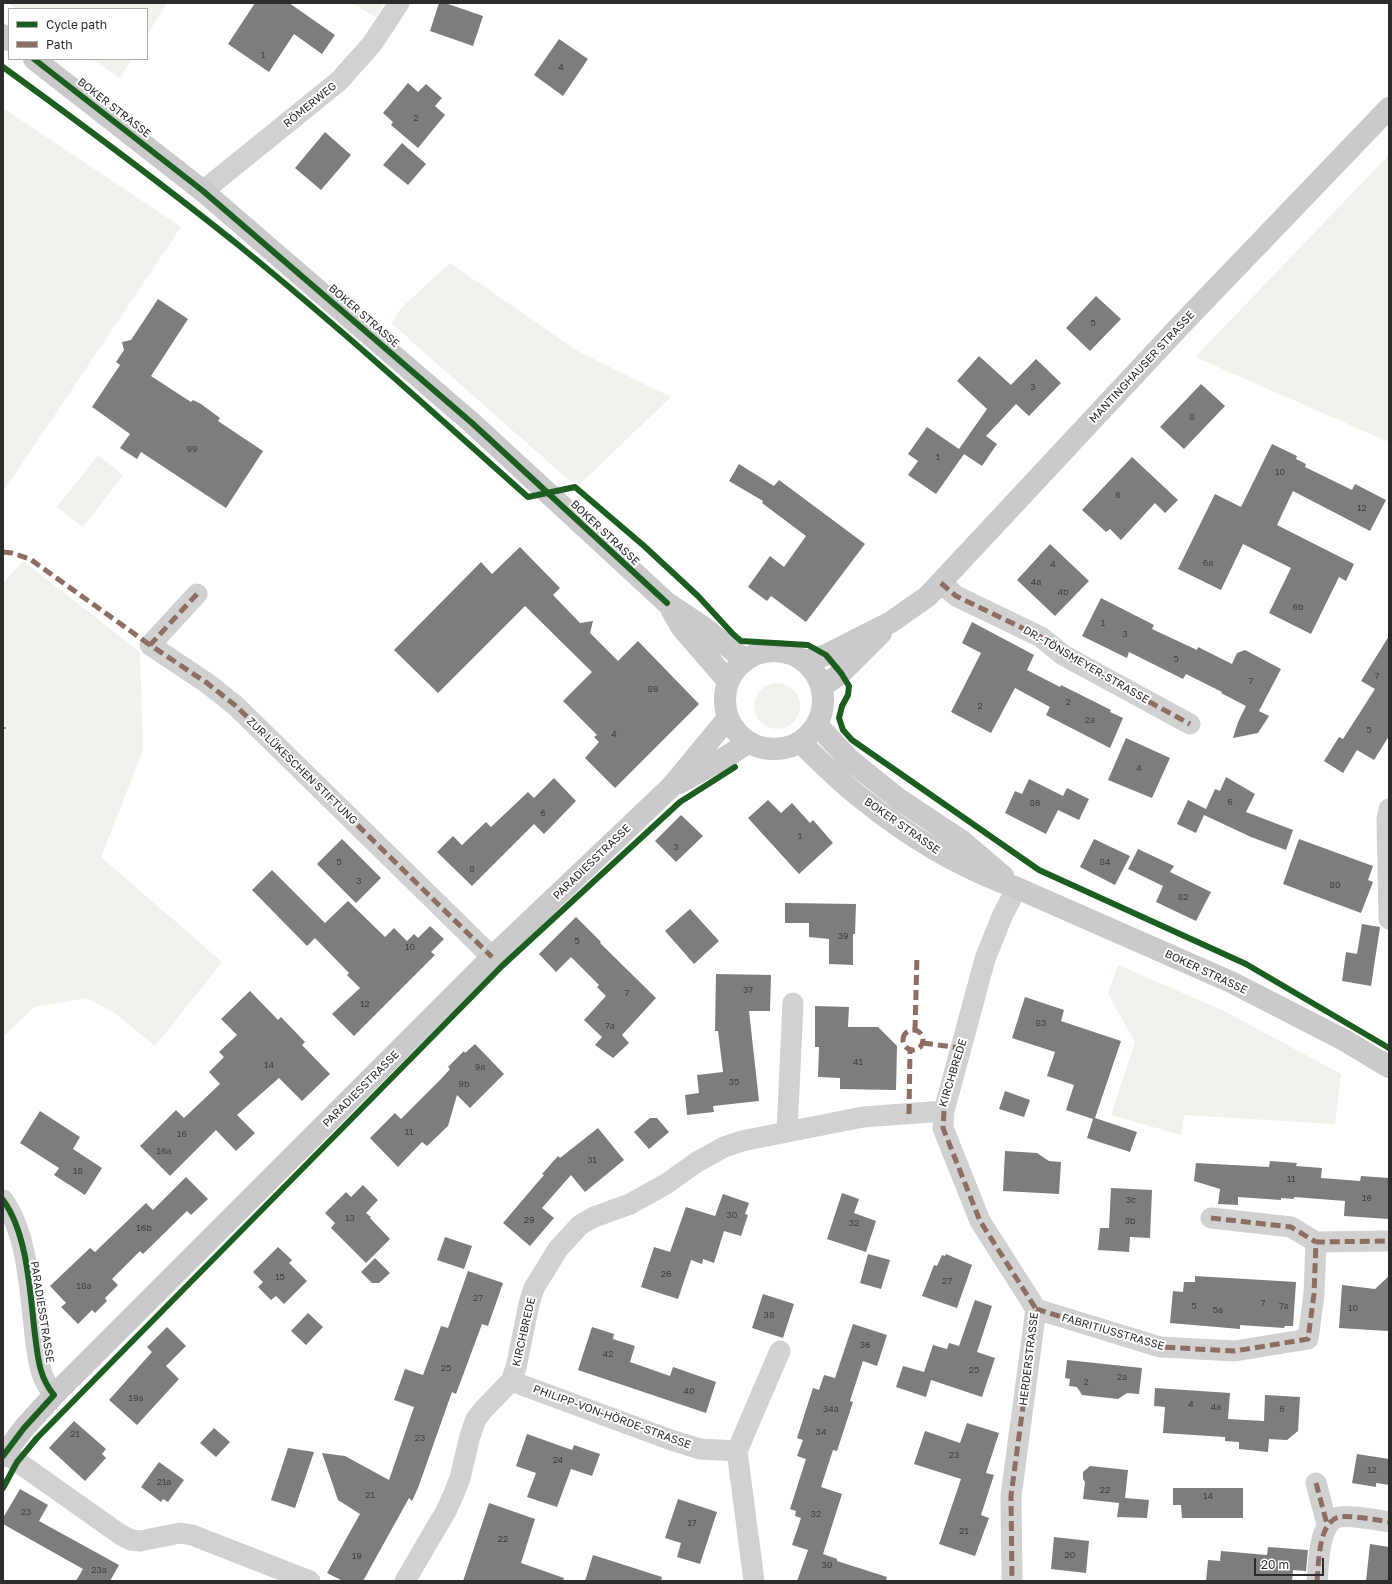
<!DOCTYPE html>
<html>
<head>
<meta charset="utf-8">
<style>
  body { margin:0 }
  #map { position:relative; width:1392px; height:1584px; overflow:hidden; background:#fff; font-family:"Golos Text",sans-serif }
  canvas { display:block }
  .frame { position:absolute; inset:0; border:4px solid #2c2c2c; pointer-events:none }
  .legend { position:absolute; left:8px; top:8px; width:140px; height:52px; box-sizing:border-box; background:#fff; border:1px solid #ababab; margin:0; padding:5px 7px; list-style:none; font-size:12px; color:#2c2c2c }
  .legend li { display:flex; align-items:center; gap:8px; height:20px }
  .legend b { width:20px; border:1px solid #ababab }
  .scale { position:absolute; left:1254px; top:1558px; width:70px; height:18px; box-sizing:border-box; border:2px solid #2c2c2c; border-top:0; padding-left:5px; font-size:12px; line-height:14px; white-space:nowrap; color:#2c2c2c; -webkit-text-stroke:3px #fff; paint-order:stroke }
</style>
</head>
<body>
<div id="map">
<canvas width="1392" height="1584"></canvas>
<div class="frame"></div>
<ul class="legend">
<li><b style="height:5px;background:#1b5e20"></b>Cycle path</li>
<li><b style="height:5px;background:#8d6e63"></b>Path</li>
</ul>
<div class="scale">20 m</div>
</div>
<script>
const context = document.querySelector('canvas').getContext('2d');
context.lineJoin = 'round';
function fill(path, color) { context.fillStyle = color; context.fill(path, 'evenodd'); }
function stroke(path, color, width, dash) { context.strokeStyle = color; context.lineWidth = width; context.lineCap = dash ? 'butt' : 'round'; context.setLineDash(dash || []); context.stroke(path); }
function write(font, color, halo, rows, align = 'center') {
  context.font = font + ' "Golos Text",sans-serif'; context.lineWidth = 4; context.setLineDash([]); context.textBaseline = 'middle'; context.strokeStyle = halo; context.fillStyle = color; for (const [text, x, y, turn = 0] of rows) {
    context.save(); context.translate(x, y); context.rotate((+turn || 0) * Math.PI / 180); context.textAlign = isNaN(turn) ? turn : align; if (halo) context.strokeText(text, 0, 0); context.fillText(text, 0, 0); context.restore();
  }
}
fill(new Path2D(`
  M 8,3 L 167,3 L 147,35 L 147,9 L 17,9 Z
  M 351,3 L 384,3 L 376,17 Z
  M 92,59 L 132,59 L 120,78 Z
  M 3,108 L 181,227 L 3,492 Z
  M 1389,155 L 1389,442 L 1195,357 Z
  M 450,263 L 579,352 L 671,397 L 580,484 L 571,482 L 392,324 L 400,309 Z
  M 98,455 L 123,475 L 83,527 L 57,507 Z
  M 23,561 L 140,652 L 143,750 L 101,857 L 222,962 L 155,1046 L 116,1014 L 87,998 L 34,1007 L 3,1037 L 3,744 L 5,726 L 3,711 L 3,583 Z
  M754 706a23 23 0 1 1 46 0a23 23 0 1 1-46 0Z
  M 1118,965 L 1224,1011 L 1341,1074 L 1335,1124 L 1184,1115 L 1181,1135 L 1111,1115 L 1135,1042 L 1108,994 Z`), '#f0f2eb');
fill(new Path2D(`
  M 255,3 L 289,3 L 335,35 L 322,54 L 294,34 L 269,72 L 228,44 Z
  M 439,3 L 445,3 L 483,16 L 473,46 L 430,31 Z
  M 559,39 L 588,59 L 563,96 L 534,75 Z
  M 408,83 L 418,92 L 426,84 L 442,98 L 435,106 L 445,115 L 418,148 L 391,125 L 393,122 L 383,113 Z
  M 325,132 L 351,155 L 321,190 L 295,168 Z
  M 402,143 L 426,164 L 408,185 L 383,165 Z
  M 1096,296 L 1121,319 L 1090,351 L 1066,328 Z
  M 158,299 L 188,319 L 151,376 L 191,402 L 193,400 L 201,404 L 220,418 L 218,421 L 263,451 L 226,508 L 141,452 L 137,459 L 120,448 L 130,434 L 92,407 L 120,365 L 116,362 L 124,350 L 122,342 L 131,340 Z
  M 979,356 L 1011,385 L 1036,359 L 1061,383 L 1029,416 L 1016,404 L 986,436 L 997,444 L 982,466 L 964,454 L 936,494 L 908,475 L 918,461 L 908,454 L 927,427 L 959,449 L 987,409 L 957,381 Z
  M 1201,384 L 1225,406 L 1184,449 L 1160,427 Z
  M 1272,444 L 1297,456 L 1296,459 L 1306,464 L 1305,467 L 1352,490 L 1355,484 L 1386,500 L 1370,531 L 1293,491 L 1277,525 L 1354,564 L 1346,581 L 1339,577 L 1311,634 L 1269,613 L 1291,568 L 1243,544 L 1221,590 L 1178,569 L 1215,494 L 1241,507 Z
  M 1132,457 L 1178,500 L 1165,513 L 1155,503 L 1121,540 L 1110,529 L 1106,532 L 1082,510 Z
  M 739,464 L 774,486 L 779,480 L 865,544 L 806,622 L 771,596 L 767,601 L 748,587 L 770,556 L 784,567 L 806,536 L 762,503 L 763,501 L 729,481 Z
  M 1050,544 L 1089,581 L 1055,616 L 1017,580 Z
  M 520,547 L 560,588 L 553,595 L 580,623 L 593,621 L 590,633 L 618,661 L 638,641 L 699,704 L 615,788 L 585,758 L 599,742 L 594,737 L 597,735 L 563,701 L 592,672 L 525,606 L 438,693 L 394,650 L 481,562 L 492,574 Z
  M 1101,598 L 1154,625 L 1152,629 L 1197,650 L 1198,647 L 1232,664 L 1237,653 L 1245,650 L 1281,669 L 1259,711 L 1269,716 L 1258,733 L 1233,738 L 1238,722 L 1246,706 L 1221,693 L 1222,692 L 1186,674 L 1183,679 L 1129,652 L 1127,658 L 1082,636 Z
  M 972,622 L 1034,655 L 1027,670 L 1060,687 L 1061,685 L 1111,710 L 1110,712 L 1123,718 L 1110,748 L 1046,715 L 1050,707 L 1015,688 L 991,733 L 951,712 L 981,653 L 962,643 Z
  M 1389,636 L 1389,736 L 1374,760 L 1357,750 L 1343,773 L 1324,761 L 1339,737 L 1343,739 L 1375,689 L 1361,681 Z
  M 1126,738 L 1170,758 L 1152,798 L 1108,780 Z
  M 1226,777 L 1255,794 L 1246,812 L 1293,830 L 1286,850 L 1251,837 L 1204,815 L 1196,833 L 1177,824 L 1188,800 L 1206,809 L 1215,789 L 1220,791 Z
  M 554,778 L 576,801 L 544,834 L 534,824 L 472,886 L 437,852 L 453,836 L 462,845 L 486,822 L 491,827 L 528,792 L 534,798 Z
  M 1029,779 L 1063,796 L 1067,788 L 1089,799 L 1079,820 L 1058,810 L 1046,834 L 1005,813 L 1015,791 L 1022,794 Z
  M 768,800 L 781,813 L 792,803 L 810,823 L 813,820 L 833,843 L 799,874 L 748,818 Z
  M 681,815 L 703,836 L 676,862 L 655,841 Z
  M 342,839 L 381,878 L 356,903 L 317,864 Z
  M 1094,839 L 1130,856 L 1115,885 L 1080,867 Z
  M 1299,839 L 1373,866 L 1368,880 L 1373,882 L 1361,913 L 1283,884 Z
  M 1138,849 L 1174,866 L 1170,872 L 1211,892 L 1196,921 L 1156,902 L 1163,886 L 1128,869 Z
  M 272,870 L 325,923 L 348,901 L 385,937 L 394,928 L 407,941 L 414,934 L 418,938 L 430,926 L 444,939 L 431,952 L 435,955 L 354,1036 L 332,1014 L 360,988 L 347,975 L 349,973 L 315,938 L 307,946 L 252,890 Z
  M 785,903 L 856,904 L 855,934 L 853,934 L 853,965 L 829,964 L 829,939 L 809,937 L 809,923 L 785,923 Z
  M 690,909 L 719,941 L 694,964 L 665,931 Z
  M 576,917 L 601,942 L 600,943 L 656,998 L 622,1035 L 629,1043 L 613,1058 L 595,1045 L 602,1037 L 584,1020 L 606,996 L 597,987 L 599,985 L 571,957 L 556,972 L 539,954 Z
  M 1362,924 L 1380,927 L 1371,986 L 1342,981 L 1346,952 L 1357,954 Z
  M 716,974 L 771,975 L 770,1011 L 749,1011 L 759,1101 L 713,1106 L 714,1112 L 687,1115 L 685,1095 L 699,1093 L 697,1075 L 723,1072 L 718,1031 L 715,1031 Z
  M 250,991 L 278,1020 L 281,1017 L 305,1042 L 302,1045 L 330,1074 L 302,1101 L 279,1078 L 237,1115 L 255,1133 L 236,1151 L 216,1130 L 170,1176 L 140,1146 L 176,1110 L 184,1118 L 220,1084 L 209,1072 L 224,1057 L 219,1052 L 237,1035 L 221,1019 Z
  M 1025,997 L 1064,1010 L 1061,1021 L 1121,1041 L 1095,1118 L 1137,1132 L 1130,1152 L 1087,1138 L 1093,1119 L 1066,1110 L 1074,1085 L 1047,1076 L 1055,1052 L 1012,1038 Z
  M 815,1006 L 849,1007 L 848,1027 L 878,1027 L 897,1046 L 896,1090 L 840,1089 L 840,1078 L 818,1077 L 819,1047 L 815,1047 Z
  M 475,1044 L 504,1074 L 470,1108 L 457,1095 L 448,1126 L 427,1146 L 422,1142 L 398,1167 L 370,1138 L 395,1113 L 401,1119 L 441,1079 L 450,1069 L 448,1067 L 464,1051 L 465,1053 Z
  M 1005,1091 L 1030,1100 L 1024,1117 L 999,1109 Z
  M 40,1111 L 80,1137 L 73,1149 L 102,1168 L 85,1195 L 54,1175 L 59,1168 L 20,1143 Z
  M 650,1118 L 657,1118 L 669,1132 L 649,1149 L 634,1132 Z
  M 598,1128 L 624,1160 L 585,1192 L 571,1175 L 542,1208 L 554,1218 L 530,1246 L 503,1223 L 537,1183 L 544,1175 L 542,1174 L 558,1156 L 560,1158 Z
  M 1005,1151 L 1037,1153 L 1049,1161 L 1061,1162 L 1059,1194 L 1003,1191 Z
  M 1270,1161 L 1297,1163 L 1296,1166 L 1322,1168 L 1321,1178 L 1360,1181 L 1361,1176 L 1389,1178 L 1389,1219 L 1344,1216 L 1345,1201 L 1294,1197 L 1294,1199 L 1281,1198 L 1281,1200 L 1238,1197 L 1238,1205 L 1218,1204 L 1220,1189 L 1194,1181 L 1196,1163 L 1269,1167 Z
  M 186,1177 L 208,1199 L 191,1215 L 187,1211 L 143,1254 L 140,1251 L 112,1279 L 118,1285 L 105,1298 L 107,1301 L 95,1313 L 92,1310 L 78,1324 L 61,1307 L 66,1303 L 50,1286 L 90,1248 L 95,1252 L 146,1203 L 153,1210 Z
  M 363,1185 L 378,1200 L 366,1213 L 371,1217 L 370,1218 L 390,1239 L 366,1263 L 331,1228 L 335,1223 L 325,1213 L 346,1192 L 351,1197 Z
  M 1111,1188 L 1152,1190 L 1150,1238 L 1130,1237 L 1129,1252 L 1098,1250 L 1100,1228 L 1109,1228 Z
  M 842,1193 L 859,1199 L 854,1213 L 876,1221 L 866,1252 L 827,1239 Z
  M 723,1194 L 749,1203 L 745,1214 L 748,1215 L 741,1236 L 724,1231 L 714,1263 L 703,1259 L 702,1264 L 691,1260 L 678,1299 L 641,1287 L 654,1247 L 670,1252 L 686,1207 L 715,1216 Z
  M 445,1237 L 472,1246 L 464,1269 L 437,1260 Z
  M 278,1247 L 292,1260 L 289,1263 L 307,1281 L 284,1304 L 276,1296 L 271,1300 L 258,1287 L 263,1282 L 253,1272 Z
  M 868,1254 L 890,1260 L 881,1289 L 860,1283 Z
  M 946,1254 L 972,1265 L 957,1308 L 922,1296 L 934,1265 L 937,1266 L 942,1255 L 945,1256 Z
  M 375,1258 L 390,1273 L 379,1283 L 372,1283 L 361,1272 Z
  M 468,1271 L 503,1283 L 488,1326 L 482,1324 L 456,1394 L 452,1392 L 418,1488 L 412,1501 L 409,1498 L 363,1581 L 343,1581 L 327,1573 L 360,1514 L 338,1500 L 322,1453 L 345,1456 L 389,1480 L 414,1407 L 394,1400 L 405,1369 L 423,1375 L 441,1326 L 448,1328 Z
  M 1195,1276 L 1296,1282 L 1293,1326 L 1285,1326 L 1284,1328 L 1240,1325 L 1240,1329 L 1170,1323 L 1173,1291 L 1183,1292 L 1184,1282 L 1195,1282 Z
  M 1389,1276 L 1388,1331 L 1339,1328 L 1342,1285 L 1375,1289 Z
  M 763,1294 L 794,1304 L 783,1338 L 752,1328 Z
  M 975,1300 L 992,1306 L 977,1352 L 995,1358 L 982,1397 L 931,1380 L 926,1397 L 896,1387 L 903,1366 L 924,1372 L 933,1345 L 947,1349 L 949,1343 L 959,1346 Z
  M 308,1313 L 323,1327 L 306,1345 L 291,1331 Z
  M 853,1324 L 887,1335 L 877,1366 L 863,1361 L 850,1401 L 853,1402 L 837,1451 L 833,1450 L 821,1487 L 842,1494 L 823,1554 L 837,1559 L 837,1561 L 887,1577 L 886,1581 L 797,1581 L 808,1550 L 792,1545 L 801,1518 L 795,1516 L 796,1511 L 790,1509 L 806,1459 L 797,1456 L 803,1440 L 797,1438 L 813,1388 L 819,1390 L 824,1375 L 835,1378 Z
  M 167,1327 L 186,1346 L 166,1366 L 179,1379 L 137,1425 L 109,1400 L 152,1352 L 147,1347 Z
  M 592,1327 L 614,1334 L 613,1339 L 635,1346 L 630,1362 L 670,1376 L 673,1367 L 716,1382 L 706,1413 L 578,1370 Z
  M 1067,1360 L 1142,1368 L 1139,1394 L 1127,1393 L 1118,1399 L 1082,1395 L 1077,1387 L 1069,1386 L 1070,1379 L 1065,1378 Z
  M 1155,1388 L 1230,1393 L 1228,1419 L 1264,1421 L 1265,1395 L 1300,1397 L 1298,1431 L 1287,1440 L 1269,1439 L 1268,1452 L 1239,1449 L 1239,1442 L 1225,1441 L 1225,1437 L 1163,1433 L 1165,1407 L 1154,1406 Z
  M 74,1421 L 106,1449 L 102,1454 L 106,1458 L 85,1481 L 49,1448 Z
  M 967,1423 L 999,1433 L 986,1473 L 994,1475 L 981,1515 L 989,1518 L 975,1556 L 939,1544 L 961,1479 L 914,1464 L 925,1431 L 960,1443 Z
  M 214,1428 L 230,1442 L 216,1457 L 200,1443 Z
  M 527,1434 L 572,1450 L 574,1445 L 600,1454 L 592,1476 L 571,1469 L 557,1507 L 527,1497 L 536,1473 L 516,1466 Z
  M 288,1448 L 314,1452 L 295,1508 L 271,1500 Z
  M 1357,1454 L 1389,1459 L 1389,1485 L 1376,1483 L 1376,1487 L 1352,1483 Z
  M 159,1462 L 184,1480 L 168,1502 L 163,1499 L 161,1502 L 141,1487 Z
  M 1090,1466 L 1128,1470 L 1125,1498 L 1149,1500 L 1147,1518 L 1117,1517 L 1119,1503 L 1083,1499 L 1085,1482 L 1083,1479 L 1083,1472 Z
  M 1173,1488 L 1243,1488 L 1243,1518 L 1182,1518 L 1181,1505 L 1173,1505 Z
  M 20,1489 L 48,1505 L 39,1521 L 119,1565 L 110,1581 L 76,1581 L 83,1569 L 3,1524 L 3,1518 Z
  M 678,1499 L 717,1512 L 700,1564 L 677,1557 L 681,1543 L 665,1538 Z
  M 489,1503 L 535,1519 L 521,1563 L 564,1578 L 563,1581 L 463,1581 Z
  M 1054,1537 L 1089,1541 L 1086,1573 L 1051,1569 Z
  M 1370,1544 L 1389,1547 L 1389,1581 L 1366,1581 Z
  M 1268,1547 L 1308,1550 L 1306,1571 L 1293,1570 L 1292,1581 L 1206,1581 L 1208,1560 L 1220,1561 L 1221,1551 L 1267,1555 Z
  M 593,1555 L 662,1577 L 661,1581 L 585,1581 Z`), '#7d7d7d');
stroke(new Path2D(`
  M 203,191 L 339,81 L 372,44 L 399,3
  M 941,583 L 956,596 L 1041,637 L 1063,655 L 1190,724
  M 197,594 L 150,645 L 207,683 L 236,706 L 492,957
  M 1389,809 L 1387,819 L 1389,919
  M 787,1132 L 793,1003
  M 3,1200 C 28,1234 30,1294 35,1335 C 38,1358 39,1377 54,1395
  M 1211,1218 L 1291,1227 L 1316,1242
  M 1036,1309 L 1160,1347 L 1235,1351 L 1308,1339 L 1314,1294 L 1316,1242 L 1389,1241
  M 511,1381 L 671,1440 L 700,1449 L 737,1451 L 754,1581
  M 737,1451 L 780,1351
  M 5,1453 L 121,1535 L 131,1540 L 140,1541 L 180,1533 L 192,1535 L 310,1581
  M 1316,1483 L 1327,1524
  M 405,1581 L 446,1511 L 453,1496 L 460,1478 L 470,1436 L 476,1419 L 484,1409 L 511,1381 L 516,1368 L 529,1304 L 534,1288 L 558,1249 L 580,1225 L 594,1217 L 630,1204 L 666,1184 L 697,1162 L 724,1147 L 742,1141 L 787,1132 L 863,1117 L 944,1111
  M 1012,1581 L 1011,1496 L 1036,1309 L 980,1221 L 943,1128 L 944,1111 L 985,959 L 1003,914 L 1017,888
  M 1317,1581 C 1319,1563 1318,1522 1339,1517 C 1348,1515 1379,1520 1389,1522`), '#d1d1d1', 21);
stroke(new Path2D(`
  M 3,35 L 9,40
  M 34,59 L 203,191 L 472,423 L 667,603 L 703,627 L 745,660
  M 672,611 L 682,628 L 728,681
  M725 700a49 49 0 1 1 98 0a49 49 0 1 1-98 0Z
  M 805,661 L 826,655 L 891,622 L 928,596 L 1179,327 L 1389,108
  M 822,687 L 841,673 L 881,633
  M 817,725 L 849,759 L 866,773 L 900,800 L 962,841 L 1003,876
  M 800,742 C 820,761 839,781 861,798 C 911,838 957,866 1017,888 L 1231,982 L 1344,1040 L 1389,1067
  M 679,783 L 726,757 L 749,742
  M 3,1456 L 24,1428 L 54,1395 L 492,957 L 671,787 L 728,718`), '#cacaca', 22);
stroke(new Path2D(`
  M 3,552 L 12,553 L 30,559 L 150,645
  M 941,583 L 956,596 L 1041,637 L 1063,655 L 1190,724
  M 197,594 L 150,645 L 207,683 L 236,706 L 492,957
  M 3,727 L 3,729
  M903 1040a10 10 0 1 1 20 0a10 10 0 1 1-20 0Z
  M 915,1030 L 917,956
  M 923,1043 L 961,1048
  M 944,1111 L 943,1128 L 980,1221 L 1036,1309 L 1011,1496 L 1012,1581
  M 909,1114 L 910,1050
  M 1211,1218 L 1291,1227 L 1316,1242
  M 1036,1309 L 1160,1347 L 1235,1351 L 1308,1339 L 1314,1294 L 1316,1242 L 1389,1241
  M 1316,1483 L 1327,1524
  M 1317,1581 C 1319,1563 1318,1522 1339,1517 C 1348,1515 1379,1520 1389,1522`), '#8d6e63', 5, [10, 5]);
stroke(new Path2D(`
  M 34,59 L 203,191 L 472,423 L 667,603
  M 3,67 C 84,126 164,185 242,248 C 340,328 434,413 528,497 L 575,487 L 643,545 L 698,596 L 733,634 L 741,641 L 808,645 L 826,655 L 841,673 L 849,686 L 848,695 L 842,706 L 839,718 L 843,730 L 852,740 L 1039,870 L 1246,964 L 1389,1048
  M 3,1200 C 28,1234 30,1294 35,1335 C 38,1358 39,1377 54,1395 L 24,1428 L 3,1456
  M 3,1488 L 17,1462 L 37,1438 L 502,966 L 680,802 L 735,767`), '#1b5e20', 6);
write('9px', '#404040', null, [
  ["1",263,55],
  ["4",561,67],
  ["2",416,118],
  ["5",1093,323],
  ["3",1033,387],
  ["8",1192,417],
  ["99",192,449],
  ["1",938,457],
  ["10",1280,472],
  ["6",1118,495],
  ["12",1362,508],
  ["6a",1208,563],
  ["4",1053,564],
  ["4a",1036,582],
  ["4b",1063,592],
  ["6b",1298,607],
  ["1",1103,623],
  ["3",1125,634],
  ["5",1176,659],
  ["7",1377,676],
  ["7",1251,681],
  ["89",653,689],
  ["2",1068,702],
  ["2",980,706],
  ["2a",1090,720],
  ["5",1369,730],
  ["4",614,734],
  ["4",1139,768],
  ["6",1230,802],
  ["86",1035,803],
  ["6",543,813],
  ["1",800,836],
  ["3",676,847],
  ["5",339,862],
  ["84",1105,862],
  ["8",472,869],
  ["3",359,881],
  ["80",1335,885],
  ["82",1183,897],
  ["39",843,936],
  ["5",577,941],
  ["10",410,947],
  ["37",748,990],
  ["7",627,993],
  ["12",365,1004],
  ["83",1041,1023],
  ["7a",610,1026],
  ["41",858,1062],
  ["14",269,1065],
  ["9a",480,1067],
  ["35",734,1082],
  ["9b",464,1084],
  ["11",409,1132],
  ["16",182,1134],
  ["16a",164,1151],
  ["31",592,1160],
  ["18",78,1171],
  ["11",1291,1179],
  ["16",1367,1198],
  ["3c",1131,1200],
  ["30",732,1215],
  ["13",350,1218],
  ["29",529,1220],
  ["3b",1130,1221],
  ["32",854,1223],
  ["16b",144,1228],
  ["26",666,1274],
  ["15",280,1277],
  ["27",947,1281],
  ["18a",84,1286],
  ["27",478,1298],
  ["7",1263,1303],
  ["5",1194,1306],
  ["7a",1284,1306],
  ["10",1353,1308],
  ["5a",1218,1310],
  ["38",769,1315],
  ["36",865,1345],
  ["42",608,1354],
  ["25",446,1368],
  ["25",974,1370],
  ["2a",1122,1377],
  ["2",1086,1382],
  ["40",689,1391],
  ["19a",136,1398],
  ["4",1191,1404],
  ["4a",1216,1407],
  ["34a",831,1409],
  ["6",1282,1409],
  ["34",821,1432],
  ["21",75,1434],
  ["23",420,1438],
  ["23",954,1455],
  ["24",558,1460],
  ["12",1372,1470],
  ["21a",164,1482],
  ["22",1105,1490],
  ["21",370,1495],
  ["14",1208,1496],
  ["23",26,1512],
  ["32",816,1514],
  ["17",692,1523],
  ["21",964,1531],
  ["22",503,1539],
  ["20",1070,1555],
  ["19",357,1556],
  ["30",827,1565],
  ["23a",99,1570]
]);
write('11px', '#2c2c2c', '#fff', [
  ["RÖMERWEG",310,105,-39],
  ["BOKER STRASSE",114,108,38],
  ["BOKER STRASSE",364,316,41],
  ["MANTINGHAUSER STRASSE",1142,367,-47],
  ["BOKER STRASSE",605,533,43],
  ["DR.-TÖNSMEYER-STRASSE",1086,665,30],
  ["ZUR LÜKESCHEN STIFTUNG",302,771,44],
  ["BOKER STRASSE",902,826,35],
  ["PARADIESSTRASSE",592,862,-44],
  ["BOKER STRASSE",1206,972,25],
  ["KIRCHBREDE",953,1073,-73],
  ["PARADIESSTRASSE",361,1089,-45],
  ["PARADIESSTRASSE",42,1312,81],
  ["KIRCHBREDE",524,1332,-77],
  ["FABRITIUSSTRASSE",1113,1332,16],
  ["HERDERSTRASSE",1029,1359,-83],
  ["PHILIPP-VON-HÖRDE-STRASSE",612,1417,20]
]);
</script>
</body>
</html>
